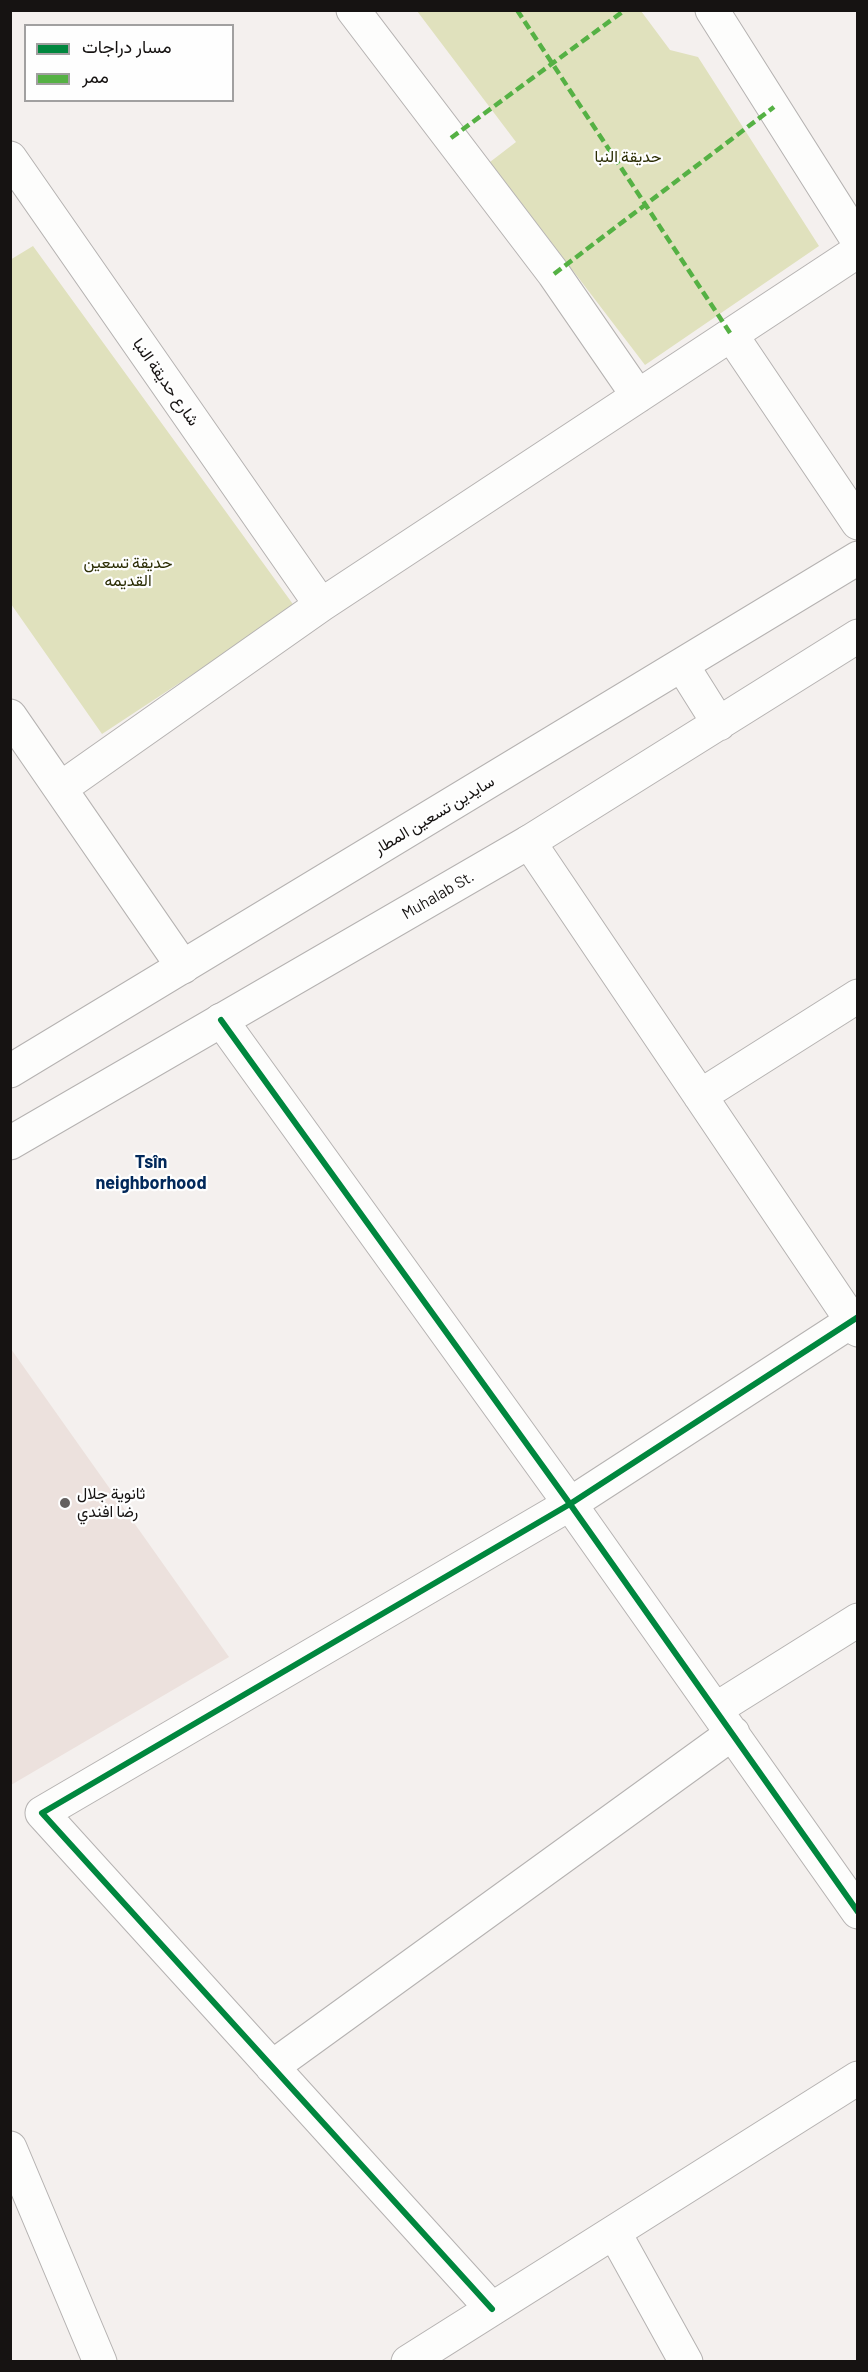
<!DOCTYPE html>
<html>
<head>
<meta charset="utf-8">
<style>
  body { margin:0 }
  #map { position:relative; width:868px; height:2372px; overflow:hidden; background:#f4f0ee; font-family:Barlow,Vazirmatn,sans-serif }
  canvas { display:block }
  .frame { position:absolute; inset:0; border:12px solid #161312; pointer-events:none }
  .legend { position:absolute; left:24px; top:24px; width:210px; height:78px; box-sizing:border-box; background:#fefefe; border:2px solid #a1a0a0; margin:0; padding:8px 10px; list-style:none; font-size:18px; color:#161312 }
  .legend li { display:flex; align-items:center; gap:12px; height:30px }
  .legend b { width:30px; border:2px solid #a1a0a0 }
</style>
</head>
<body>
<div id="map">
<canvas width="868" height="2372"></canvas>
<div class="frame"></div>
<ul class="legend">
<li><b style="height:8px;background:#00873e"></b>مسار دراجات</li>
<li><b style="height:8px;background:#55b144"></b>ممر</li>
</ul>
</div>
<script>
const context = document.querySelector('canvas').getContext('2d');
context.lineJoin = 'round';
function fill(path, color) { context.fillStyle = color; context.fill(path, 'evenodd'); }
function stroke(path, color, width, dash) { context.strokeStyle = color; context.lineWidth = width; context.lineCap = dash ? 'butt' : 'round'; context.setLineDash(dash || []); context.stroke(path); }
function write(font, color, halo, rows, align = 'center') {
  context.font = font + ' Barlow,Vazirmatn,sans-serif'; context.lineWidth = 4.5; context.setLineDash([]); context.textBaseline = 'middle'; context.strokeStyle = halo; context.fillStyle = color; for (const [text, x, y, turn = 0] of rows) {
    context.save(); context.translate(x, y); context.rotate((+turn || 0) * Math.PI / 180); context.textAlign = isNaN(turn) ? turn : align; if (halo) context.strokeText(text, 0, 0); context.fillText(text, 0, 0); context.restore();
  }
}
fill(new Path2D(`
  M 11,1349 L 229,1657 L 11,1785 L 10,1785 Z`), '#ece1dd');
fill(new Path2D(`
  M 417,11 L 641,11 L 670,50 L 698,57 L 819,246 L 645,365 L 490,162 L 516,142 Z
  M 33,246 L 295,607 L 102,734 L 11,604 L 10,260 Z`), '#e0e1bd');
const minor = new Path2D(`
  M 353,10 L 554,274 L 638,396
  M 712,10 L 858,241
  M 10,158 L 321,605
  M 732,336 L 858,523
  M 10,716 L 183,967
  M 61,788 L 321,605 L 858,251
  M 529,842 L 858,1330
  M 221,1020 L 570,1504 L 858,1912
  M 700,1096 L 858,996
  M 716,1709 L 858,1620
  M 272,2067 L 733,1733
  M 10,2148 L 100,2362
  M 614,2232 L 686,2362
  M 492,2309 L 42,1813 L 570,1504 L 858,1317
  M 408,2362 L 858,2078`);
const tertiary = new Path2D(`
  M 682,665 L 719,724
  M 10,1071 L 858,558
  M 10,1143 L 529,842 L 858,636`);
stroke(minor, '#b5b2b1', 35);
stroke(tertiary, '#b5b2b1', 35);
stroke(minor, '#fdfdfc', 33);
stroke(tertiary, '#fdfdfc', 33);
stroke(new Path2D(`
  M 517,10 L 732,336
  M 451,138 L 625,10
  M 554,274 L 774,107`), '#55b144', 4.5, [9, 4.5]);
stroke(new Path2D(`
  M 221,1020 L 570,1504 L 858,1912
  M 492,2309 L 42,1813 L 570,1504 L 858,1317`), '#00873e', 6);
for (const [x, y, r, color] of [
  [65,1503,6,"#64605f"]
]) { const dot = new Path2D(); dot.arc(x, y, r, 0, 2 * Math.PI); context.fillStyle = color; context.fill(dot); stroke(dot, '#fefefe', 2); }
write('16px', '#2b2d04', '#fefefe', [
  ["حديقة النبا",628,157],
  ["حديقة تسعين",128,563],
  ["القديمه",128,581]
]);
write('16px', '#161312', '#fefefe', [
  ["شارع حديقة النبا",166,382,55],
  ["سايدين تسعين المطار",434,815,-31],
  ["Muhalab St.",438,895,-30]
]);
write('16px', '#161312', '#fefefe', [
  ["ثانوية جلال",77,1494],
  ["رضا افندي",77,1512]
], 'left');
write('bold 18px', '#01285a', '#fefefe', [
  ["Tsîn",151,1162],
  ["neighborhood",151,1183]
]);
</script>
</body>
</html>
